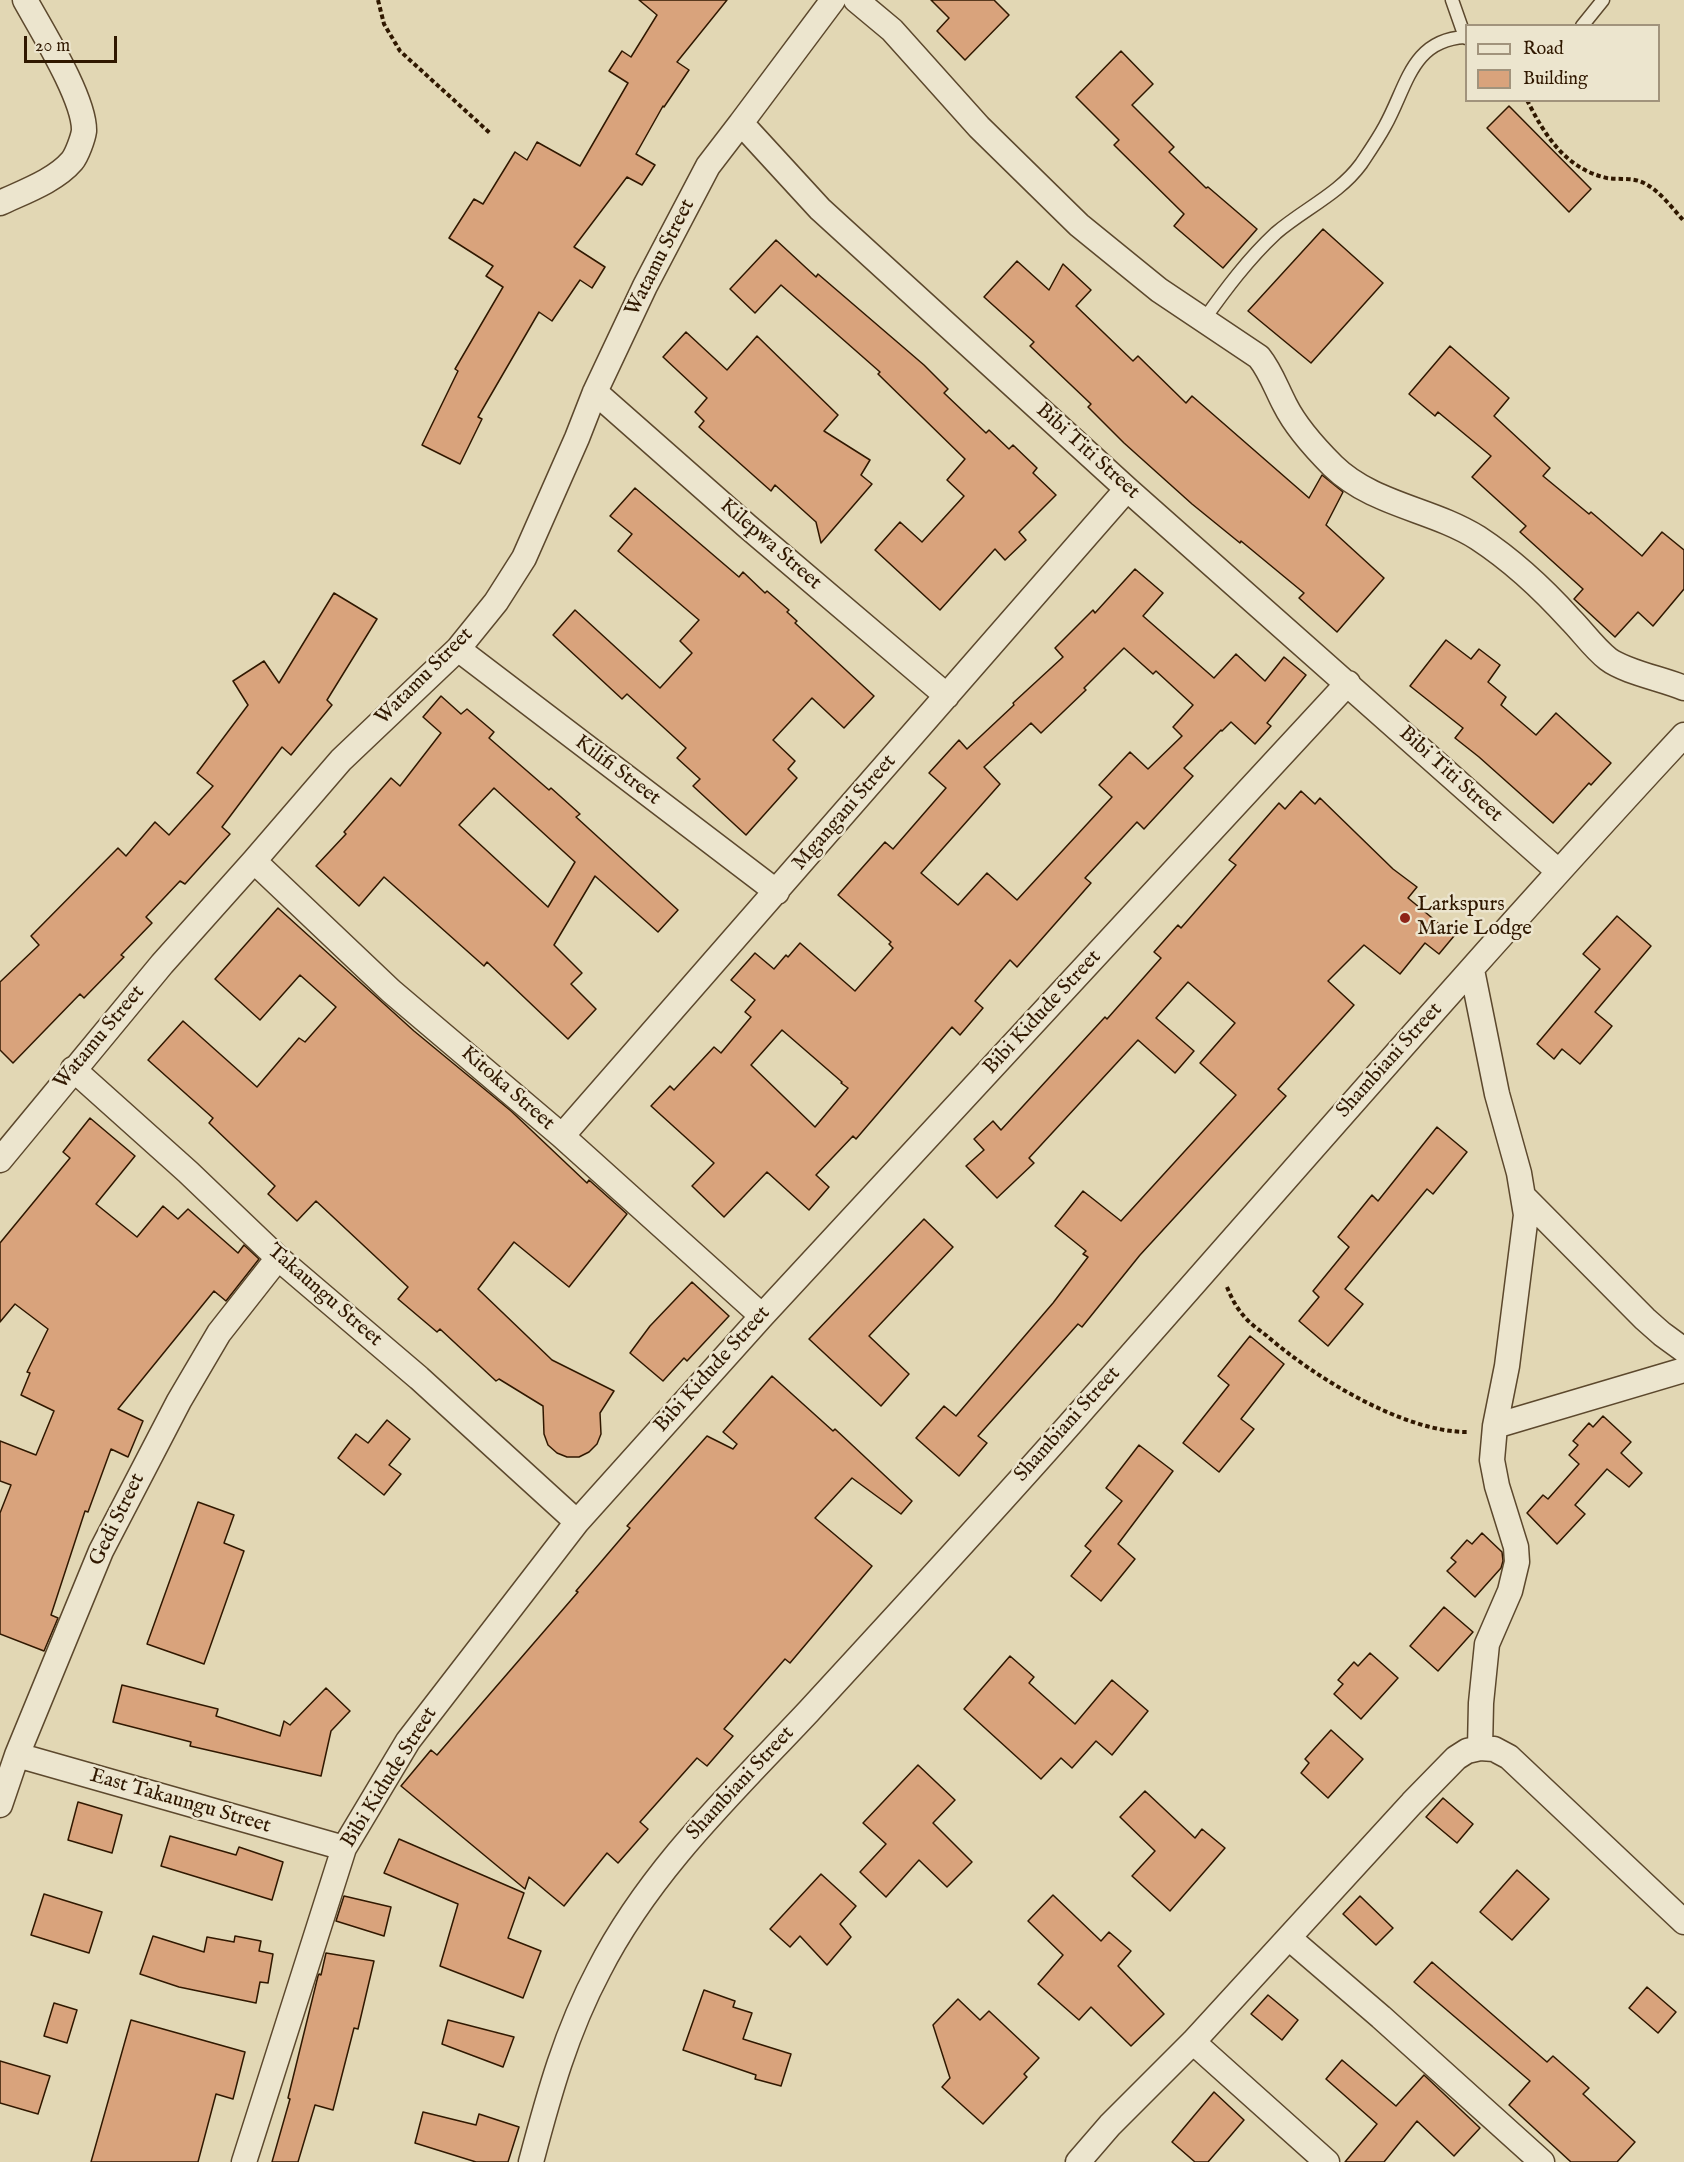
<!DOCTYPE html>
<html>
<head>
<meta charset="utf-8">
<style>
  body { margin:0 }
  #map { position:relative; width:1684px; height:2162px; overflow:hidden; background:#e2d7b4; font-family:"IM FELL English",serif }
  canvas { display:block }
  .legend { position:absolute; left:1465px; top:24px; width:195px; height:78px; box-sizing:border-box; background:#ece5ce; border:2px solid #a1937c; margin:0; padding:8px 10px; list-style:none; font-size:18px; color:#301800 }
  .legend li { display:flex; align-items:center; gap:12px; height:30px }
  .legend b { width:30px; border:2px solid #a1937c }
  .scale { position:absolute; left:24px; top:36px; width:93px; height:27px; box-sizing:border-box; border:3px solid #301800; border-top:0; padding-left:8px; font-size:18px; line-height:21px; white-space:nowrap; color:#301800; -webkit-text-stroke:4px #ece5ce; paint-order:stroke }
</style>
</head>
<body>
<div id="map">
<canvas width="1684" height="2162"></canvas>
<ul class="legend">
<li><b style="height:8px;background:#ece5ce"></b>Road</li>
<li><b style="height:16px;background:#d9a37c"></b>Building</li>
</ul>
<div class="scale">20 m</div>
</div>
<script>
const context = document.querySelector('canvas').getContext('2d');
context.lineJoin = 'round';
function fill(path, color) { context.fillStyle = color; context.fill(path, 'evenodd'); }
function stroke(path, color, width, dash) { context.strokeStyle = color; context.lineWidth = width; context.lineCap = dash ? 'butt' : 'round'; context.setLineDash(dash || []); context.stroke(path); }
function write(font, color, halo, rows, align = 'center') {
  context.font = font + ' "IM FELL English",serif'; context.lineWidth = 5; context.setLineDash([]); context.textBaseline = 'middle'; context.strokeStyle = halo; context.fillStyle = color; for (const [text, x, y, turn = 0] of rows) {
    context.save(); context.translate(x, y); context.rotate((+turn || 0) * Math.PI / 180); context.textAlign = isNaN(turn) ? turn : align; if (halo) context.strokeText(text, 0, 0); context.fillText(text, 0, 0); context.restore();
  }
}
const building = new Path2D(`
  M 639,0 L 727,0 L 677,62 L 689,70 L 664,107 L 663,106 L 636,154 L 655,165 L 642,185 L 627,177 L 574,247 L 605,267 L 592,288 L 580,280 L 552,321 L 539,312 L 478,417 L 482,419 L 460,464 L 422,445 L 458,371 L 455,369 L 503,287 L 486,276 L 493,266 L 449,238 L 474,199 L 483,204 L 515,152 L 527,160 L 537,142 L 580,166 L 628,83 L 609,71 L 622,51 L 631,57 L 657,15 Z
  M 931,0 L 994,0 L 1009,15 L 965,60 L 937,31 L 949,18 Z
  M 1121,51 L 1153,84 L 1132,105 L 1174,147 L 1169,152 L 1206,188 L 1208,187 L 1257,229 L 1223,268 L 1174,226 L 1184,214 L 1114,145 L 1119,140 L 1076,97 Z
  M 1509,106 L 1591,189 L 1569,212 L 1487,128 Z
  M 1323,229 L 1383,283 L 1311,363 L 1248,311 Z
  M 776,240 L 816,277 L 818,274 L 924,365 L 948,389 L 944,393 L 986,433 L 989,430 L 1009,449 L 1013,445 L 1037,468 L 1033,473 L 1056,495 L 1019,532 L 1026,540 L 1005,560 L 995,549 L 940,610 L 875,550 L 900,522 L 922,542 L 964,496 L 947,480 L 965,459 L 878,374 L 880,372 L 781,285 L 755,313 L 730,289 Z
  M 1017,261 L 1049,290 L 1063,264 L 1091,290 L 1076,306 L 1133,361 L 1138,356 L 1186,403 L 1192,396 L 1309,498 L 1322,475 L 1343,492 L 1326,525 L 1384,578 L 1337,632 L 1299,598 L 1304,593 L 1241,541 L 1240,543 L 1192,504 L 1124,443 L 1088,407 L 1091,404 L 1030,346 L 1034,342 L 984,297 Z
  M 686,332 L 727,370 L 757,336 L 838,415 L 824,431 L 870,460 L 861,475 L 872,484 L 821,543 L 816,522 L 775,485 L 771,491 L 699,427 L 704,421 L 695,412 L 707,398 L 663,357 Z
  M 1450,346 L 1509,398 L 1494,416 L 1550,468 L 1543,476 L 1589,514 L 1591,512 L 1642,556 L 1662,532 L 1684,550 L 1684,589 L 1653,626 L 1638,612 L 1615,637 L 1574,599 L 1583,589 L 1520,532 L 1526,526 L 1472,477 L 1491,456 L 1438,412 L 1435,416 L 1409,394 Z
  M 635,488 L 739,577 L 743,572 L 765,593 L 767,591 L 789,610 L 787,612 L 797,621 L 795,623 L 874,696 L 844,728 L 812,698 L 773,740 L 795,761 L 788,769 L 797,778 L 746,835 L 693,786 L 700,779 L 677,758 L 686,748 L 627,694 L 622,699 L 553,635 L 575,610 L 660,688 L 692,653 L 680,641 L 699,620 L 618,551 L 632,534 L 610,516 Z
  M 1135,569 L 1163,593 L 1143,616 L 1214,678 L 1236,654 L 1265,681 L 1284,657 L 1306,675 L 1267,723 L 1271,726 L 1255,744 L 1231,722 L 1222,731 L 1221,730 L 1184,768 L 1193,776 L 1144,829 L 1137,822 L 1085,878 L 1091,883 L 1017,967 L 1010,960 L 975,1001 L 983,1008 L 960,1035 L 952,1027 L 856,1139 L 853,1136 L 816,1175 L 829,1187 L 809,1210 L 767,1172 L 724,1217 L 692,1186 L 714,1163 L 651,1106 L 670,1086 L 674,1090 L 714,1047 L 721,1053 L 751,1017 L 745,1012 L 755,1000 L 731,980 L 755,953 L 774,969 L 786,955 L 788,957 L 800,943 L 855,991 L 893,948 L 889,944 L 891,942 L 838,895 L 885,842 L 893,849 L 946,788 L 929,773 L 959,740 L 967,749 L 1014,705 L 1013,703 L 1063,657 L 1055,648 L 1093,610 L 1095,613 ZM 1124,648 L 1153,674 L 1156,671 L 1193,705 L 1173,727 L 1182,736 L 1148,769 L 1130,752 L 1099,785 L 1112,797 L 1017,900 L 987,873 L 958,905 L 921,873 L 1000,784 L 984,767 L 1031,723 L 1041,733 L 1086,690 L 1084,688 ZM 782,1030 L 842,1082 L 841,1083 L 848,1088 L 815,1127 L 751,1065 Z
  M 334,593 L 377,619 L 327,700 L 332,705 L 291,755 L 282,747 L 222,827 L 230,834 L 185,884 L 180,881 L 146,917 L 152,923 L 121,955 L 124,957 L 84,998 L 80,994 L 13,1063 L 0,1050 L 0,982 L 39,945 L 31,936 L 118,848 L 126,856 L 155,822 L 169,835 L 213,786 L 197,773 L 248,705 L 233,681 L 264,661 L 279,683 Z
  M 1446,640 L 1471,659 L 1479,649 L 1500,665 L 1488,682 L 1506,697 L 1501,705 L 1536,735 L 1556,713 L 1611,763 L 1591,785 L 1589,783 L 1553,823 L 1479,757 L 1455,738 L 1463,728 L 1410,686 Z
  M 441,696 L 461,714 L 467,709 L 494,732 L 489,738 L 549,790 L 551,788 L 580,814 L 576,817 L 678,910 L 658,932 L 595,876 L 554,945 L 582,973 L 571,984 L 596,1009 L 568,1039 L 487,962 L 484,966 L 384,877 L 359,906 L 316,866 L 346,834 L 344,832 L 391,778 L 400,786 L 441,733 L 423,717 ZM 494,788 L 575,862 L 548,907 L 459,825 Z
  M 1301,791 L 1315,804 L 1320,798 L 1393,869 L 1417,887 L 1408,898 L 1454,936 L 1439,954 L 1425,943 L 1400,974 L 1364,945 L 1328,981 L 1354,1005 L 1278,1089 L 1286,1096 L 1140,1255 L 1082,1327 L 1078,1324 L 978,1436 L 987,1443 L 959,1476 L 916,1438 L 944,1406 L 956,1416 L 1053,1303 L 1088,1257 L 1083,1254 L 1086,1251 L 1055,1226 L 1083,1191 L 1121,1221 L 1236,1095 L 1200,1063 L 1235,1023 L 1188,982 L 1156,1018 L 1194,1051 L 1175,1073 L 1138,1040 L 1029,1158 L 1034,1163 L 997,1198 L 966,1166 L 984,1150 L 974,1139 L 993,1121 L 1001,1130 L 1105,1017 L 1107,1019 L 1161,958 L 1154,952 L 1178,925 L 1181,928 L 1236,865 L 1229,860 L 1279,803 L 1285,809 Z
  M 278,908 L 414,1031 L 511,1111 L 587,1183 L 589,1180 L 627,1214 L 569,1287 L 514,1242 L 478,1289 L 552,1360 L 614,1391 L 600,1413 L 601,1434 L 597,1444 L 589,1452 L 579,1457 L 567,1457 L 557,1453 L 548,1445 L 544,1434 L 543,1406 L 499,1379 L 496,1381 L 440,1329 L 437,1332 L 398,1299 L 408,1287 L 316,1201 L 297,1221 L 268,1194 L 275,1186 L 209,1123 L 213,1118 L 148,1060 L 183,1021 L 257,1087 L 299,1038 L 305,1042 L 336,1007 L 300,975 L 260,1020 L 215,979 Z
  M 1617,916 L 1651,946 L 1595,1012 L 1612,1026 L 1580,1064 L 1562,1049 L 1554,1059 L 1537,1044 L 1600,969 L 1583,954 Z
  M 90,1118 L 135,1156 L 96,1204 L 137,1237 L 163,1206 L 178,1219 L 188,1209 L 238,1253 L 244,1245 L 259,1259 L 226,1301 L 214,1291 L 118,1409 L 143,1421 L 128,1457 L 111,1449 L 88,1512 L 85,1511 L 51,1615 L 58,1618 L 44,1651 L 0,1634 L 0,1513 L 11,1485 L 0,1481 L 0,1441 L 36,1455 L 54,1411 L 21,1395 L 30,1373 L 27,1372 L 48,1329 L 15,1304 L 0,1322 L 0,1243 L 70,1158 L 63,1152 Z
  M 1437,1127 L 1467,1152 L 1433,1194 L 1427,1189 L 1345,1289 L 1363,1304 L 1328,1346 L 1299,1321 L 1319,1297 L 1313,1291 L 1349,1247 L 1338,1237 L 1372,1195 L 1378,1201 Z
  M 924,1219 L 953,1247 L 869,1336 L 909,1374 L 881,1406 L 809,1339 Z
  M 692,1282 L 729,1316 L 687,1361 L 684,1358 L 663,1381 L 630,1353 L 650,1326 Z
  M 1250,1336 L 1284,1364 L 1241,1419 L 1254,1429 L 1219,1472 L 1183,1443 L 1229,1385 L 1218,1376 Z
  M 772,1376 L 833,1431 L 835,1429 L 912,1501 L 901,1514 L 852,1478 L 815,1518 L 872,1566 L 790,1663 L 785,1659 L 724,1729 L 733,1736 L 707,1766 L 697,1758 L 640,1822 L 648,1829 L 618,1863 L 607,1853 L 564,1906 L 529,1877 L 525,1889 L 401,1786 L 431,1750 L 437,1755 L 578,1592 L 576,1591 L 630,1528 L 627,1526 L 707,1436 L 733,1449 L 737,1444 L 723,1432 Z
  M 1603,1416 L 1631,1442 L 1621,1453 L 1642,1473 L 1629,1487 L 1607,1469 L 1575,1505 L 1585,1514 L 1557,1544 L 1527,1513 L 1543,1495 L 1548,1499 L 1579,1464 L 1569,1455 L 1578,1445 L 1573,1441 L 1589,1423 L 1593,1427 Z
  M 387,1420 L 410,1439 L 389,1465 L 401,1474 L 384,1495 L 338,1458 L 356,1434 L 368,1443 Z
  M 1139,1445 L 1173,1471 L 1118,1544 L 1135,1559 L 1101,1601 L 1071,1576 L 1091,1551 L 1085,1546 L 1122,1501 L 1106,1488 Z
  M 198,1502 L 234,1515 L 224,1543 L 244,1551 L 204,1664 L 147,1644 Z
  M 1482,1533 L 1502,1552 L 1503,1561 L 1501,1568 L 1475,1597 L 1447,1571 L 1456,1562 L 1451,1558 L 1467,1540 L 1472,1544 Z
  M 1444,1607 L 1473,1632 L 1438,1671 L 1410,1646 Z
  M 1370,1653 L 1398,1678 L 1361,1719 L 1334,1694 L 1343,1684 L 1338,1680 L 1354,1662 L 1358,1666 Z
  M 1010,1656 L 1034,1677 L 1029,1683 L 1075,1724 L 1112,1680 L 1148,1711 L 1112,1755 L 1096,1741 L 1072,1768 L 1061,1758 L 1041,1779 L 964,1709 Z
  M 122,1685 L 218,1709 L 216,1716 L 280,1736 L 284,1721 L 290,1725 L 326,1688 L 350,1711 L 331,1731 L 321,1776 L 190,1746 L 191,1742 L 113,1722 Z
  M 1331,1730 L 1363,1759 L 1328,1798 L 1301,1773 L 1309,1763 L 1305,1759 Z
  M 918,1765 L 955,1800 L 933,1823 L 972,1862 L 947,1887 L 919,1860 L 886,1897 L 860,1872 L 886,1844 L 863,1823 Z
  M 1145,1791 L 1195,1838 L 1202,1829 L 1225,1848 L 1170,1911 L 1132,1876 L 1155,1851 L 1120,1817 Z
  M 1443,1798 L 1473,1824 L 1457,1843 L 1426,1817 Z
  M 78,1802 L 122,1815 L 112,1853 L 68,1840 Z
  M 170,1836 L 236,1855 L 239,1847 L 283,1862 L 272,1900 L 161,1866 Z
  M 399,1839 L 524,1893 L 508,1938 L 541,1951 L 523,1998 L 440,1966 L 458,1904 L 384,1873 Z
  M 1517,1870 L 1549,1899 L 1512,1940 L 1480,1912 Z
  M 821,1874 L 856,1906 L 840,1924 L 851,1937 L 827,1965 L 800,1936 L 790,1947 L 770,1929 Z
  M 44,1894 L 102,1912 L 89,1953 L 31,1935 Z
  M 1053,1895 L 1101,1941 L 1109,1932 L 1131,1951 L 1118,1966 L 1164,2014 L 1131,2046 L 1091,2007 L 1079,2020 L 1038,1984 L 1063,1955 L 1028,1921 Z
  M 344,1896 L 391,1907 L 384,1936 L 336,1921 Z
  M 1360,1896 L 1393,1928 L 1376,1945 L 1343,1914 Z
  M 153,1936 L 204,1952 L 207,1937 L 234,1942 L 235,1936 L 261,1941 L 259,1951 L 273,1954 L 268,1983 L 260,1982 L 256,2003 L 179,1987 L 140,1974 Z
  M 326,1953 L 374,1961 L 358,2029 L 354,2028 L 333,2110 L 315,2105 L 298,2162 L 272,2162 L 290,2099 L 288,2098 L 318,1976 L 319,1974 L 321,1975 Z
  M 1432,1962 L 1547,2062 L 1553,2056 L 1589,2088 L 1583,2094 L 1635,2142 L 1617,2162 L 1571,2162 L 1509,2105 L 1530,2081 L 1414,1982 Z
  M 1647,1987 L 1676,2012 L 1658,2033 L 1629,2008 Z
  M 704,1990 L 735,2001 L 733,2007 L 752,2013 L 743,2039 L 791,2054 L 781,2086 L 755,2079 L 756,2075 L 683,2050 Z
  M 1268,1995 L 1298,2020 L 1282,2040 L 1251,2014 Z
  M 958,1999 L 980,2020 L 989,2011 L 1039,2058 L 1024,2074 L 1027,2077 L 983,2124 L 942,2087 L 950,2078 L 933,2025 Z
  M 54,2003 L 77,2010 L 67,2043 L 44,2036 Z
  M 131,2020 L 245,2052 L 233,2099 L 216,2094 L 198,2162 L 91,2162 Z
  M 448,2020 L 514,2037 L 503,2067 L 442,2044 Z
  M 1342,2060 L 1396,2106 L 1424,2075 L 1480,2128 L 1454,2156 L 1417,2121 L 1384,2162 L 1345,2162 L 1377,2124 L 1326,2079 Z
  M 0,2061 L 50,2076 L 38,2114 L 0,2103 Z
  M 1214,2092 L 1244,2120 L 1208,2162 L 1195,2162 L 1172,2142 Z
  M 423,2112 L 476,2125 L 479,2114 L 519,2127 L 508,2162 L 476,2162 L 415,2143 Z`);
fill(building, '#d9a37c');
stroke(building, '#301800', 1.5);
const lane = new Path2D(`
  M 1452,0 L 1465,37
  M 1582,26 L 1603,0
  M 1203,321 C 1225,290 1248,259 1276,233 C 1304,209 1339,194 1361,164 C 1369,152 1378,139 1385,126 C 1407,87 1411,40 1465,37 L 1466,38`);
const street = new Path2D(`
  M 833,0 L 741,123 L 820,209 L 1127,489 L 1558,871
  M 856,0 L 892,30 L 979,127 L 1079,225 L 1159,290 L 1259,357 C 1271,372 1276,388 1285,405 C 1296,427 1315,448 1333,466 C 1373,505 1432,509 1478,538 C 1513,561 1542,588 1570,619 C 1583,632 1593,647 1608,659 C 1625,672 1663,679 1684,688
  M 0,203 C 23,192 55,181 72,161 C 77,155 83,138 84,131 C 85,99 41,29 25,0
  M 595,392 L 747,526 L 947,696
  M 458,649 L 777,892
  M 254,861 L 391,991 L 562,1136 L 762,1316
  M 1472,970 L 1497,1094 L 1519,1173 L 1526,1215 L 1507,1366 L 1495,1426 L 1492,1460 L 1497,1486 L 1516,1547 L 1517,1562 L 1510,1591 L 1487,1644 L 1481,1703 L 1480,1748
  M 73,1069 L 188,1172 L 278,1258 L 419,1378 L 577,1522
  M 562,1136 L 1127,489
  M 0,1160 L 162,964 L 254,861 L 341,760 L 458,649 L 496,602 L 524,558 L 577,438 L 595,392 L 645,286 L 708,166 L 741,123
  M 1523,1196 L 1645,1319 L 1662,1334 L 1684,1350
  M 1495,1426 L 1684,1370
  M 17,1755 L 344,1848
  M 0,1805 L 17,1755 L 101,1551 L 179,1401 L 219,1333 L 278,1258
  M 1289,1938 L 1381,2017 L 1542,2162
  M 1193,2042 L 1327,2162
  M 244,2162 L 344,1848 L 408,1741 L 577,1522 L 762,1316 L 1348,683
  M 531,2162 C 549,2094 566,2032 599,1970 C 650,1870 733,1792 809,1711 C 899,1613 990,1515 1078,1415 C 1279,1188 1477,958 1684,735
  M 1078,2162 L 1110,2125 L 1193,2042 L 1412,1803 L 1456,1758 L 1467,1751 L 1480,1748 L 1494,1749 L 1509,1757 L 1684,1922`);
stroke(lane, '#5c482d', 15);
stroke(street, '#5c482d', 27);
stroke(new Path2D(`
  M 378,0 L 384,24 L 400,51 L 491,134
  M 1527,100 C 1545,136 1566,169 1607,178 C 1619,180 1633,177 1644,183 C 1660,191 1672,208 1684,221
  M 1227,1287 C 1231,1297 1236,1307 1243,1315 C 1249,1323 1259,1330 1267,1336 C 1314,1377 1403,1432 1467,1432`), '#301800', 4, [4.5, 3]);
stroke(lane, '#ece5ce', 12);
stroke(street, '#ece5ce', 24);
for (const [x, y, r, color] of [
  [1405,918,6,"#8f2418"]
]) { const dot = new Path2D(); dot.arc(x, y, r, 0, 2 * Math.PI); context.fillStyle = color; context.fill(dot); stroke(dot, '#ece5ce', 2); }
write('21px', '#301800', '#ece5ce', [
  ["Watamu Street",661,258,-63],
  ["Bibi Titi Street",1087,452,42],
  ["Kilepwa Street",770,545,41],
  ["Watamu Street",425,677,-45],
  ["Kilifi Street",617,771,37],
  ["Bibi Titi Street",1450,775,42],
  ["Mgangani Street",845,813,-49],
  ["Bibi Kidude Street",1043,1013,-47],
  ["Watamu Street",100,1038,-50],
  ["Shambiani Street",1390,1061,-48],
  ["Kitoka Street",507,1089,41],
  ["Takaungu Street",324,1296,41],
  ["Bibi Kidude Street",713,1370,-48],
  ["Shambiani Street",1068,1425,-48],
  ["Gedi Street",118,1520,-64],
  ["Bibi Kidude Street",390,1778,-58],
  ["Shambiani Street",741,1784,-47],
  ["East Takaungu Street",180,1802,16]
]);
write('21px', '#301800', '#ece5ce', [
  ["Larkspurs",1417,906],
  ["Marie Lodge",1417,930]
], 'left');
</script>
</body>
</html>
